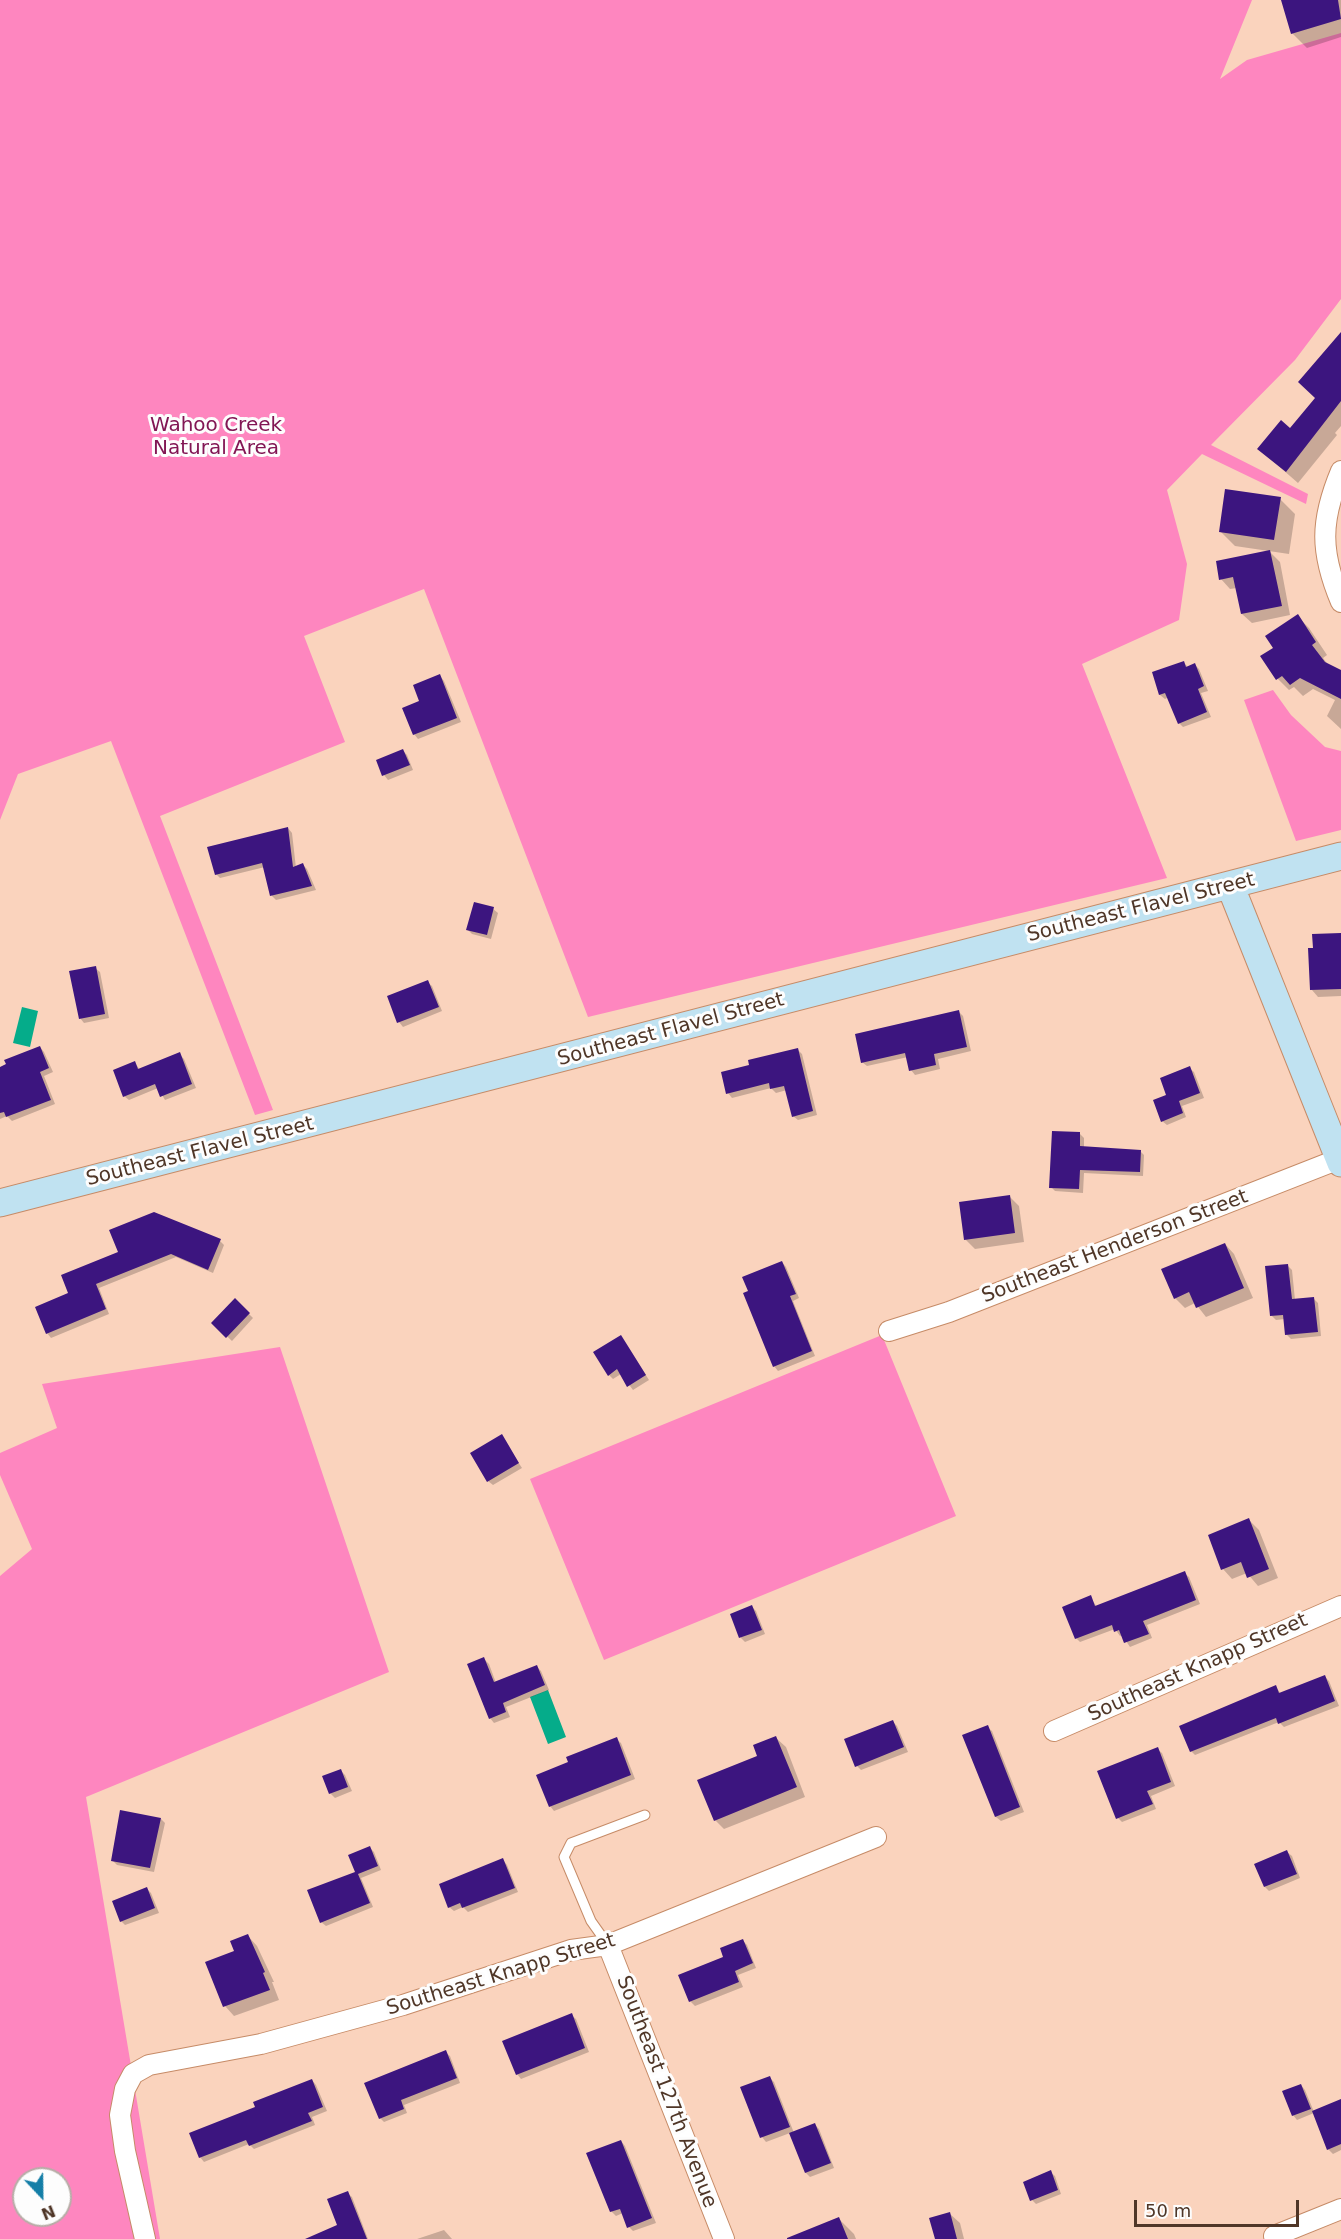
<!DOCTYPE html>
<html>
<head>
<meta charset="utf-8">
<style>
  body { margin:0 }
  #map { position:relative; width:1341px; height:2239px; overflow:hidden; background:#fad3bd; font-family:"DejaVu Sans",sans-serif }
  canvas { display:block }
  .north { position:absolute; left:12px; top:2167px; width:60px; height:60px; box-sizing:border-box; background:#fdfdfd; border:2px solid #b7ada7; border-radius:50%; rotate:158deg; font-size:16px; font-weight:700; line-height:24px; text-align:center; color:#4f3627 }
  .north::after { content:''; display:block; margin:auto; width:21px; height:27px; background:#147ea7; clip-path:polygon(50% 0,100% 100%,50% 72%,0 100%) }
  .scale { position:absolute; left:1134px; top:2200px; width:165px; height:27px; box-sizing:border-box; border:3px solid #4f3627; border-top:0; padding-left:8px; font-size:18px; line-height:21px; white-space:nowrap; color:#4f3627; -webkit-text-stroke:4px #fdfdfd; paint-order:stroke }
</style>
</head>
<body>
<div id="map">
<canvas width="1341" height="2239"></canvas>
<div class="north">N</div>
<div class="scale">50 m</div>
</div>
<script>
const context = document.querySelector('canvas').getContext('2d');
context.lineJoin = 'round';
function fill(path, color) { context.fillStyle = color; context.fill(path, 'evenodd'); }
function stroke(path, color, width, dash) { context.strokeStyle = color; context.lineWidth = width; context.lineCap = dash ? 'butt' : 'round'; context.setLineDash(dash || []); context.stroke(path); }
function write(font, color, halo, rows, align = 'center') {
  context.font = font + ' "DejaVu Sans",sans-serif'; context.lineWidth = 6; context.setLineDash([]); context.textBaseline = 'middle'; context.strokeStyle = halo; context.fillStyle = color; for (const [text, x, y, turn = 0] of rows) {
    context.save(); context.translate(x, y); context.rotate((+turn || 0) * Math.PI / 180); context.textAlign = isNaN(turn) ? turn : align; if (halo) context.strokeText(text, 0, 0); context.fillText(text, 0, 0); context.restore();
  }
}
fill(new Path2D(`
  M 0,0 L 1252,0 L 1220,79 L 1247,60 L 1341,33 L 1341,299 L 1295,360 L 1211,445 L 1308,494 L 1306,504 L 1202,454 L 1167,490 L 1187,564 L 1179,620 L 1082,664 L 1167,878 L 588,1017 L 424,589 L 304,636 L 345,742 L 160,816 L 273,1110 L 255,1115 L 111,741 L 18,774 L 0,820 Z
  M 1273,690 L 1291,715 L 1325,747 L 1341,751 L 1341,830 L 1296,841 L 1244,700 Z
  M 882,1335 L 956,1516 L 604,1660 L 530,1479 Z
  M 280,1347 L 389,1672 L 86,1797 L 160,2239 L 0,2239 L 0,1576 L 32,1549 L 0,1475 L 0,1453 L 57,1428 L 42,1384 ZM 24,2179 L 60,2179 L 60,2215 L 24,2215 Z`), '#fe86bf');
fill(new Path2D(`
  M 22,1007 L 38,1011 L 30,1047 L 13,1043 Z
  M 548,1690 L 566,1737 L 548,1744 L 530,1697 Z`), '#05ac8a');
fill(new Path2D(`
  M 1282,0 L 1341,0 L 1341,37 L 1307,48 L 1292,33 Z
  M 1341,334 L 1341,426 L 1335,433 L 1337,435 L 1298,483 L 1259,449 L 1290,430 L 1317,398 Z
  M 1280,499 L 1295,514 L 1289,554 L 1235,546 L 1220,531 Z
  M 1270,552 L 1280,562 L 1290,615 L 1252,623 L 1242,614 L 1237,588 L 1230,589 L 1221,579 Z
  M 1297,616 L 1309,628 L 1327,655 L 1323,658 L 1329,666 L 1341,672 L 1341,729 L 1327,716 L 1335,700 L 1313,689 L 1303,696 L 1294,687 L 1289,690 L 1278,679 L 1276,648 Z
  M 1183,662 L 1188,667 L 1195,665 L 1199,669 L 1208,691 L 1201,693 L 1211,717 L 1183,727 L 1179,723 L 1169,697 L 1165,699 L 1160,695 L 1154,673 Z
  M 440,676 L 444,681 L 461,722 L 418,739 L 414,734 L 421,702 Z
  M 403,751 L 407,755 L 413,770 L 388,780 L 384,775 L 378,761 Z
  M 288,828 L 292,833 L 296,868 L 303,865 L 307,869 L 316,890 L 276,900 L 272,896 L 265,867 L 220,878 L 216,874 Z
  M 493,909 L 498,913 L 491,939 L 472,934 L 468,930 Z
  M 1341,934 L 1341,996 L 1318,997 L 1312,990 Z
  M 95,968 L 100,972 L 109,1018 L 84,1023 L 80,1018 Z
  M 427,982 L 432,986 L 442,1011 L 403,1027 L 399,1022 L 388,997 Z
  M 959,1012 L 963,1016 L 971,1051 L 938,1059 L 940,1069 L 915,1075 L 911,1070 L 908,1057 L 867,1066 L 862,1062 Z
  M 40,1047 L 44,1052 L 53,1072 L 44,1076 L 55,1104 L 12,1121 L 7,1116 L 0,1119 L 0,1068 Z
  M 797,1049 L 802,1054 L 817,1115 L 798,1120 L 793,1116 L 787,1090 L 776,1093 L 771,1088 L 732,1098 L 728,1093 L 750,1066 Z
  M 179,1054 L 184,1059 L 196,1088 L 165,1100 L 158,1088 L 129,1100 L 124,1096 L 135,1063 L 140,1070 Z
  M 1189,1068 L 1194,1072 L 1204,1098 L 1182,1106 L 1186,1117 L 1167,1125 L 1162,1121 L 1168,1095 Z
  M 1080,1134 L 1084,1138 L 1084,1148 L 1140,1151 L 1144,1155 L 1143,1176 L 1084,1173 L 1083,1193 L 1055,1191 L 1051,1187 Z
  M 1009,1196 L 1019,1206 L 1024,1242 L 975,1249 L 965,1239 Z
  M 220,1241 L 224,1245 L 213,1273 L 176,1257 L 99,1288 L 109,1314 L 51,1338 L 47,1333 L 70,1294 L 63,1276 Z
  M 1225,1244 L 1234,1254 L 1253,1298 L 1206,1317 L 1195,1303 L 1185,1308 L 1175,1298 Z
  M 782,1262 L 786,1267 L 799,1298 L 793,1301 L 815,1356 L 778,1371 L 774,1366 Z
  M 1288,1266 L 1292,1270 L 1295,1300 L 1313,1298 L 1318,1303 L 1321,1336 L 1291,1339 L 1287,1335 L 1285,1319 L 1276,1320 L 1271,1315 Z
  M 235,1300 L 253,1318 L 232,1341 L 213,1323 Z
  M 621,1336 L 649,1380 L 633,1390 L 621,1374 L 613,1379 L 609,1375 Z
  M 501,1436 L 522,1468 L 493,1485 L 488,1481 Z
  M 1249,1520 L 1259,1530 L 1278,1578 L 1258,1586 L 1247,1573 L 1232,1579 L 1223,1569 L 1210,1536 Z
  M 1184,1573 L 1189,1577 L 1200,1604 L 1147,1625 L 1152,1638 L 1130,1647 L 1122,1635 L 1120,1636 L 1115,1629 L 1080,1642 L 1076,1638 L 1090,1597 L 1097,1607 Z
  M 752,1607 L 756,1611 L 765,1634 L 745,1642 L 741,1638 L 732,1615 Z
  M 484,1659 L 489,1664 L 496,1683 L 537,1667 L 541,1671 L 549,1690 L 506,1707 L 510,1717 L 494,1723 L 490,1718 Z
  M 1325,1677 L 1329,1681 L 1339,1706 L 1284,1727 L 1279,1722 L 1195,1755 L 1191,1751 L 1276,1687 L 1281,1694 Z
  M 893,1722 L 897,1726 L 908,1752 L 861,1770 L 857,1766 Z
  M 987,1727 L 992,1731 L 1024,1812 L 1001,1821 L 996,1817 L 964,1736 Z
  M 776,1738 L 786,1747 L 805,1797 L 724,1829 L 715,1820 L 759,1757 Z
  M 616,1739 L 621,1743 L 635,1779 L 554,1811 L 550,1806 L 570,1763 Z
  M 1157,1749 L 1162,1753 L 1175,1786 L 1151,1796 L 1156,1809 L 1122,1822 L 1118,1818 Z
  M 341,1771 L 345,1775 L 352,1791 L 335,1798 L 330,1793 Z
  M 161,1819 L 165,1823 L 154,1872 L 117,1865 L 113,1861 Z
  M 370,1848 L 374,1852 L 381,1870 L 361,1878 L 373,1907 L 326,1926 L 321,1922 L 357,1872 Z
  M 1287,1852 L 1292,1856 L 1300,1878 L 1269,1891 L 1265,1887 Z
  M 503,1860 L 507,1865 L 518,1892 L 468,1912 L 463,1907 L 454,1911 L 449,1907 Z
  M 147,1889 L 151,1893 L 159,1913 L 125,1925 L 121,1921 Z
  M 248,1936 L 257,1946 L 274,1982 L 272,1982 L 279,2000 L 234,2016 L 225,2006 L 236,1951 Z
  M 743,1941 L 747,1945 L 756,1968 L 738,1975 L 743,1987 L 695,2006 L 690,2001 L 725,1958 Z
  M 571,2015 L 576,2019 L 589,2052 L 521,2079 L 517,2074 Z
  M 445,2052 L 450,2056 L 460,2083 L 404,2105 L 407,2113 L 384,2122 L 380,2118 Z
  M 769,2077 L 774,2082 L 794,2133 L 815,2125 L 819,2129 L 834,2168 L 810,2177 L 806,2173 L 790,2133 L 766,2142 L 762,2137 Z
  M 312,2080 L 316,2085 L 327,2111 L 312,2117 L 315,2125 L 254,2149 L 249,2144 L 204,2162 L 200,2157 L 257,2108 Z
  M 1301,2085 L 1305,2090 L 1314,2112 L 1341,2101 L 1341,2150 L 1333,2154 L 1328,2149 L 1314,2113 L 1297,2120 L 1293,2115 Z
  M 621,2141 L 625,2146 L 656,2223 L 633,2231 L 629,2227 L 623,2213 L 616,2216 L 611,2211 Z
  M 1050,2172 L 1055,2176 L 1061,2194 L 1036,2204 L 1032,2200 Z
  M 347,2193 L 352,2197 L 368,2239 L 313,2239 L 339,2226 Z
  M 950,2214 L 960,2223 L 964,2239 L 936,2239 Z
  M 839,2219 L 854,2234 L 856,2239 L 815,2239 Z
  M 444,2230 L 452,2239 L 417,2239 Z`), '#0003');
fill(new Path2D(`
  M 1281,0 L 1338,0 L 1341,19 L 1291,34 Z
  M 1341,332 L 1341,401 L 1286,472 L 1257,449 L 1281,420 L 1290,428 L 1315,398 L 1298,382 Z
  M 1225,489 L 1281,497 L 1274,540 L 1219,532 Z
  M 1270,550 L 1282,606 L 1241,614 L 1233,577 L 1219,580 L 1216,561 Z
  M 1298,614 L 1316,642 L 1312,645 L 1325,662 L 1341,670 L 1341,699 L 1300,678 L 1290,685 L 1282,676 L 1276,680 L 1260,656 L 1273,648 L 1265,636 Z
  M 1184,661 L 1186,667 L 1195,663 L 1204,686 L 1198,689 L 1207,712 L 1178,724 L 1165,693 L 1159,695 L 1152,672 Z
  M 440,674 L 457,718 L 413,735 L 402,708 L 419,701 L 413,685 Z
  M 403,749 L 410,765 L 382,776 L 376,760 Z
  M 288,827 L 293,867 L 303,863 L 312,886 L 270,896 L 262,863 L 215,875 L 207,847 Z
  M 474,902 L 494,907 L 487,935 L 466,930 Z
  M 1341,933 L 1341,989 L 1310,990 L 1308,948 L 1313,948 L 1312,934 Z
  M 96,966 L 105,1014 L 79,1019 L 69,971 Z
  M 428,980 L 439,1007 L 397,1023 L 387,996 Z
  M 959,1010 L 967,1047 L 934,1054 L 936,1065 L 909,1071 L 905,1053 L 861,1063 L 855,1034 Z
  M 40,1046 L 49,1068 L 40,1072 L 51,1100 L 6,1117 L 4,1112 L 0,1113 L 0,1067 L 6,1064 L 4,1060 Z
  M 798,1048 L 813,1111 L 792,1117 L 784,1086 L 770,1089 L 769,1083 L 726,1094 L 721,1072 L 749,1065 L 748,1060 Z
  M 180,1052 L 192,1084 L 160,1097 L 155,1084 L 123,1097 L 113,1070 L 135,1061 L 138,1069 Z
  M 1190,1066 L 1200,1093 L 1179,1101 L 1183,1113 L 1161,1122 L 1153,1100 L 1166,1095 L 1160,1078 Z
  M 1052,1131 L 1080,1132 L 1080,1146 L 1141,1150 L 1140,1172 L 1080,1170 L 1079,1189 L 1049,1188 Z
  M 1010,1195 L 1015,1233 L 964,1240 L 959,1202 Z
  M 154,1212 L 221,1239 L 208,1270 L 171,1254 L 96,1284 L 106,1309 L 46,1334 L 35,1307 L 68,1293 L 61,1275 L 118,1252 L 109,1230 Z
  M 1225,1243 L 1244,1288 L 1196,1308 L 1189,1292 L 1174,1299 L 1161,1269 Z
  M 782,1261 L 796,1294 L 790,1296 L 812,1351 L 773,1367 L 743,1293 L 748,1291 L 742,1277 Z
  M 1288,1264 L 1292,1299 L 1314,1297 L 1318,1332 L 1285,1335 L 1283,1315 L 1270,1316 L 1265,1266 Z
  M 235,1298 L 250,1313 L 226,1338 L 211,1323 Z
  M 621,1335 L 646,1375 L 627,1387 L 617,1369 L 608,1376 L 593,1352 Z
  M 502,1434 L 519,1463 L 487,1482 L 470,1453 Z
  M 1249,1518 L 1269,1569 L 1247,1578 L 1241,1562 L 1221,1570 L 1208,1535 Z
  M 1185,1571 L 1196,1600 L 1143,1621 L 1149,1634 L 1124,1643 L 1119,1630 L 1114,1632 L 1112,1625 L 1075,1639 L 1062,1607 L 1091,1595 L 1095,1606 Z
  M 752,1605 L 762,1630 L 739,1638 L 730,1614 Z
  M 484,1657 L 494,1682 L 537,1665 L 545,1685 L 503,1703 L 506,1712 L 489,1719 L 467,1664 Z
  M 1325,1675 L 1335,1701 L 1278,1724 L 1276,1718 L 1190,1752 L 1179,1726 L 1276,1685 L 1279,1693 Z
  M 893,1720 L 904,1747 L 855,1767 L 844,1739 Z
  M 988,1725 L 1020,1807 L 995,1817 L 962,1735 Z
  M 776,1736 L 797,1787 L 714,1821 L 697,1780 L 757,1756 L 753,1745 Z
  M 617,1737 L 631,1775 L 549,1807 L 536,1775 L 568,1762 L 566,1757 Z
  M 1158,1747 L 1171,1782 L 1147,1791 L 1153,1804 L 1116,1819 L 1097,1771 Z
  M 341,1769 L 348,1787 L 329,1794 L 322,1776 Z
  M 120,1810 L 161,1818 L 150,1868 L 111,1861 Z
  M 370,1846 L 378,1866 L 358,1874 L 370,1903 L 320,1923 L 307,1890 L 355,1872 L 348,1855 Z
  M 1287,1850 L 1297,1874 L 1264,1887 L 1254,1864 Z
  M 503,1858 L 515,1888 L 462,1908 L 460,1903 L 448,1908 L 439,1884 Z
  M 147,1887 L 155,1908 L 120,1922 L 112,1901 Z
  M 248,1934 L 265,1972 L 263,1973 L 270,1990 L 223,2007 L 205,1962 L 234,1951 L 230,1941 Z
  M 743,1939 L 753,1963 L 735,1971 L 739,1982 L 689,2002 L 678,1975 L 723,1957 L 720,1948 Z
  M 572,2013 L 585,2048 L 516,2075 L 502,2041 Z
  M 446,2050 L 457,2078 L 401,2100 L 404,2109 L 379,2119 L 364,2083 Z
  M 770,2076 L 790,2127 L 760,2138 L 740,2087 Z
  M 312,2079 L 323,2107 L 308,2113 L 312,2121 L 249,2146 L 246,2140 L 199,2158 L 189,2133 L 255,2107 L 253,2102 Z
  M 1301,2084 L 1311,2109 L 1292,2116 L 1282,2091 Z
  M 1341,2099 L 1341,2144 L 1327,2150 L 1312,2111 Z
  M 815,2123 L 831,2163 L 805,2173 L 789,2133 Z
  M 621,2140 L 652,2218 L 627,2228 L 620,2209 L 610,2212 L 586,2153 Z
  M 1051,2170 L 1058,2190 L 1030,2201 L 1023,2182 Z
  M 348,2191 L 367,2239 L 305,2239 L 337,2225 L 327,2199 Z
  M 950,2212 L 957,2239 L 935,2239 L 929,2218 Z
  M 839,2217 L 848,2239 L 787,2239 L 787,2238 Z`), '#3c157f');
const lane = new Path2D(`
  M 608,1945 L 591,1921 L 564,1857 L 571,1843 L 645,1815`);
const street = new Path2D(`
  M 1341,471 C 1320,521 1320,552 1341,602
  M 889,1331 L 949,1312 L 1339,1159
  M 1054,1731 L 1341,1606
  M 608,1945 L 724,2239
  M 1274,2236 L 1341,2209
  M 145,2239 L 125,2151 L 120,2115 L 125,2089 L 133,2074 L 149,2065 L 261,2044 L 403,2005 L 571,1950 L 608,1945 L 876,1837`);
const secondary = new Path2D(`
  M 1230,885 L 1341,1163
  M 0,1203 L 1341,856`);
stroke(lane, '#c68b67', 11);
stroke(street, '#c68b67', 22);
stroke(secondary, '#c68b67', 29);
stroke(lane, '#fff', 9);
stroke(street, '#fff', 20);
stroke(secondary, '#c0e2f1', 27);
write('20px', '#821654', '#fdfdfd', [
  ["Wahoo Creek",216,426],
  ["Natural Area",216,449]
]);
write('20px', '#4f3627', '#fdfdfd', [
  ["Southeast Flavel Street",1141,908,-14],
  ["Southeast Flavel Street",671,1030,-15],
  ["Southeast Flavel Street",200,1152,-14],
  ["Southeast Henderson Street",1115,1247,-21],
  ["Southeast Knapp Street",1198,1668,-24],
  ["Southeast Knapp Street",501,1975,-17],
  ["Southeast 127th Avenue",666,2092,69]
]);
</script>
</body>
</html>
